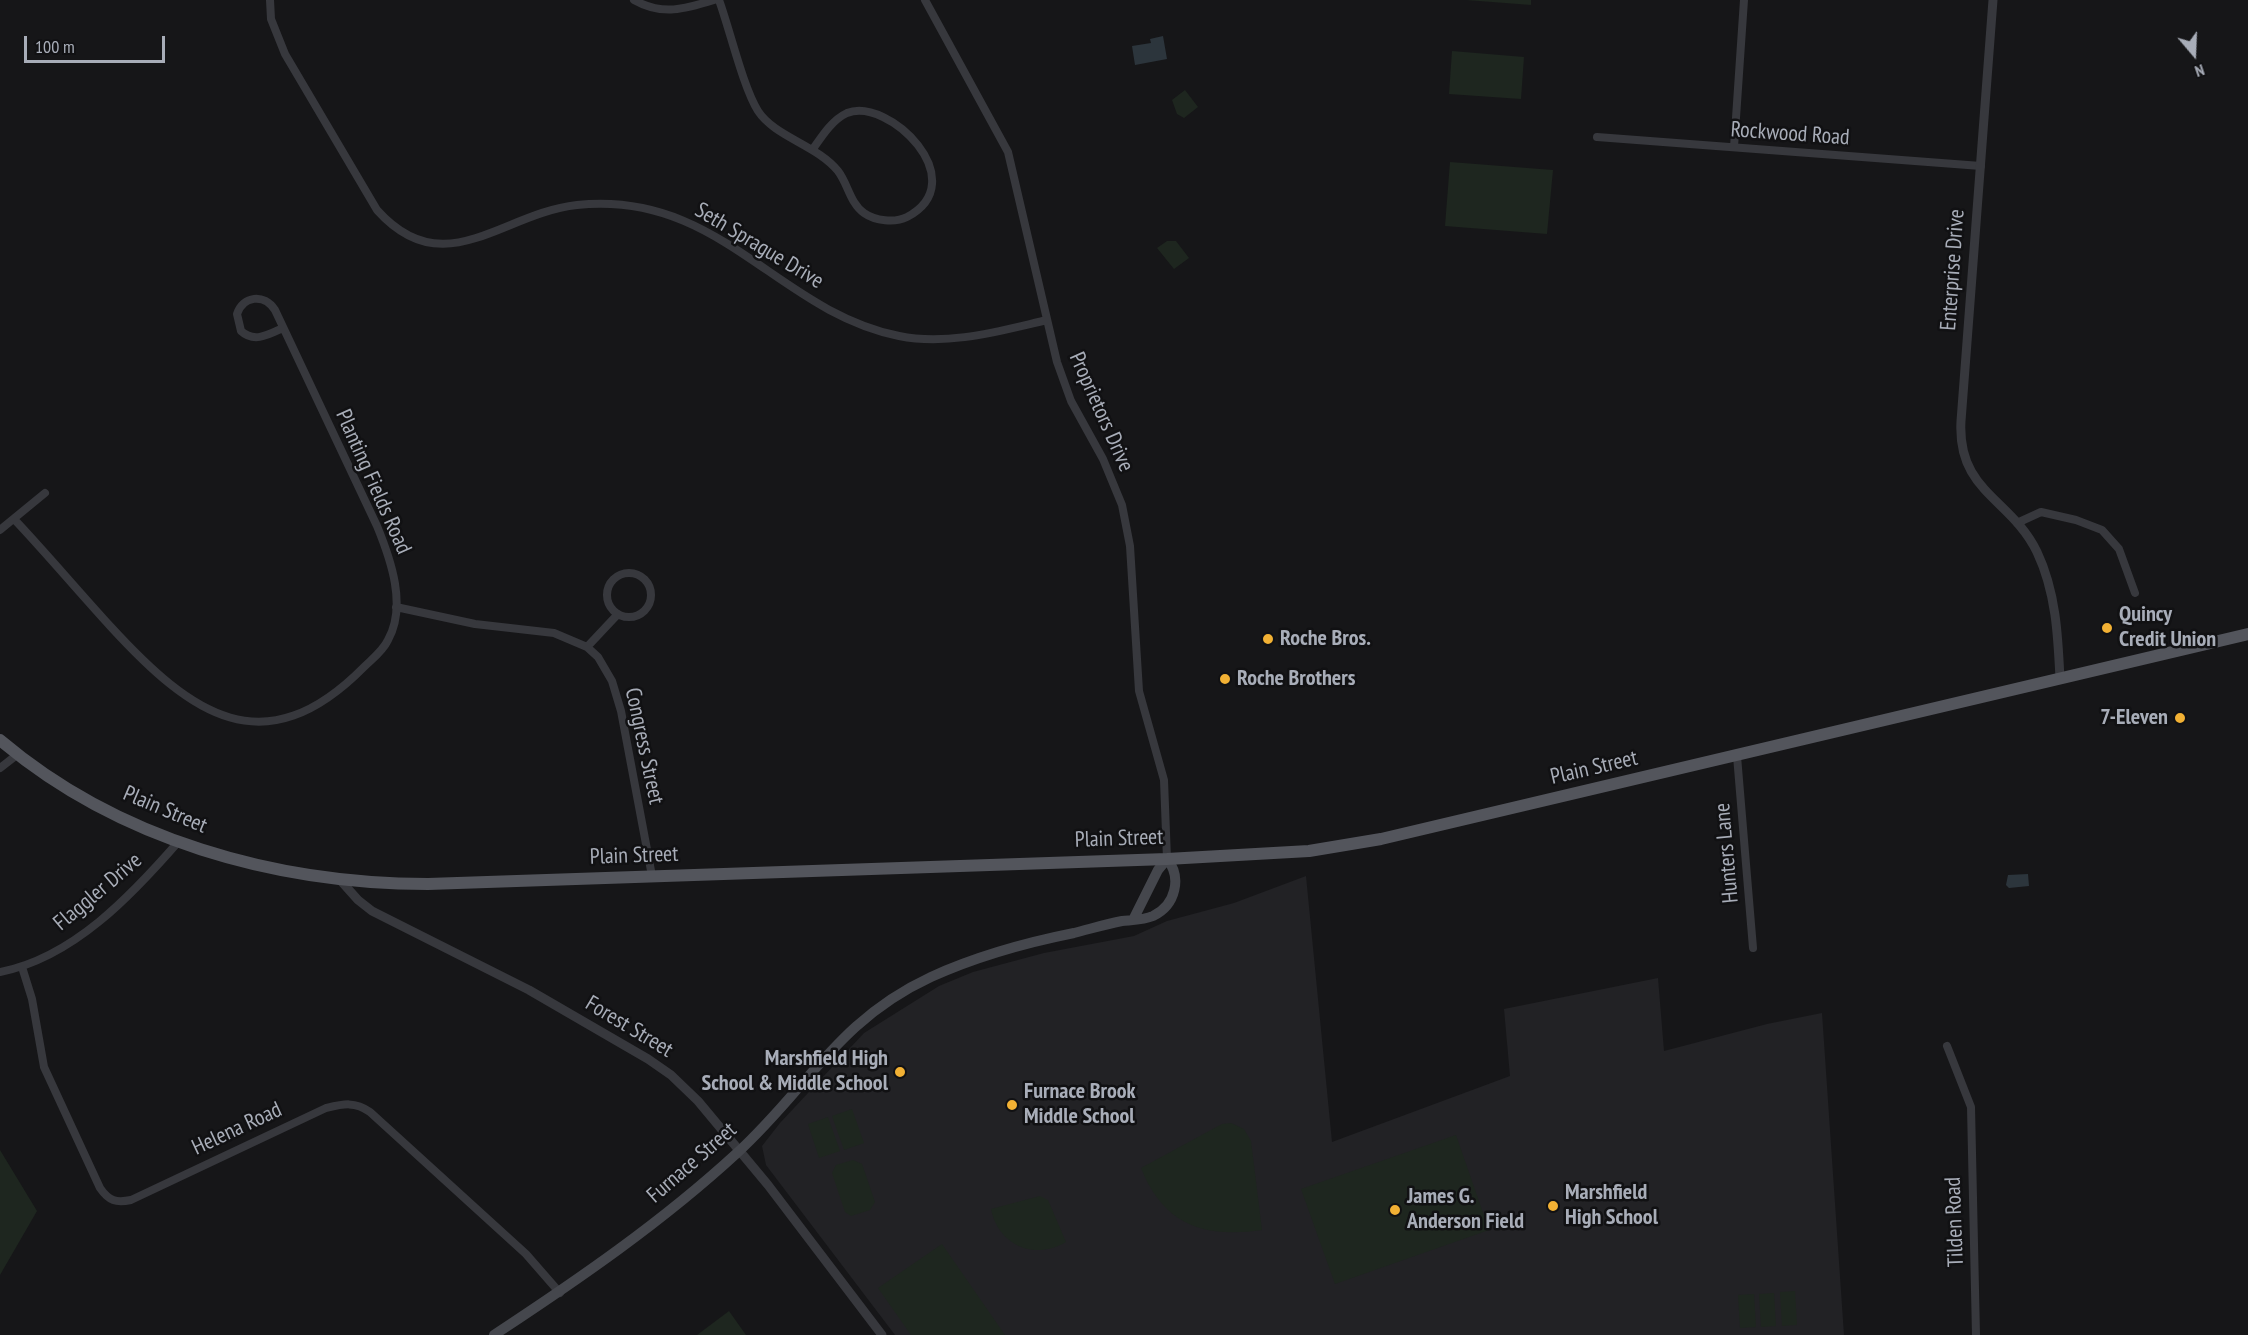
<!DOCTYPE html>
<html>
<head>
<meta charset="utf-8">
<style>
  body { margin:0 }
  #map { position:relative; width:2248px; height:1335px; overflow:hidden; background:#161618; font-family:"PT Sans Narrow",sans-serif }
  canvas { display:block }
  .north { position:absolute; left:2164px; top:24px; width:60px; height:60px; -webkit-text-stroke:4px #111113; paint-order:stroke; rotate:161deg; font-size:16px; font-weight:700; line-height:24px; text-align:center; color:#a8adb8 }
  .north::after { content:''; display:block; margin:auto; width:21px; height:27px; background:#a8adb8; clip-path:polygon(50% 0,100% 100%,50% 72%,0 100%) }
  .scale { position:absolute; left:24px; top:36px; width:141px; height:27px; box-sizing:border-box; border:3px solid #a8adb8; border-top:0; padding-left:8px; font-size:18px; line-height:21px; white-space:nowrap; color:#a8adb8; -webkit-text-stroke:4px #111113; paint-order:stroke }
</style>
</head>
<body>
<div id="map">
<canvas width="2248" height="1335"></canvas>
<div class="north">N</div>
<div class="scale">100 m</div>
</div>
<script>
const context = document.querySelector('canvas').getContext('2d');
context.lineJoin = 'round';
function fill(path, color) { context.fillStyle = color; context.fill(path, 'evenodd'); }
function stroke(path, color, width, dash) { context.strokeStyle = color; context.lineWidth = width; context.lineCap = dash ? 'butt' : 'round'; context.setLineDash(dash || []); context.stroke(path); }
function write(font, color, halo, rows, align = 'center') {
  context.font = font + ' "PT Sans Narrow",sans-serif'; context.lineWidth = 5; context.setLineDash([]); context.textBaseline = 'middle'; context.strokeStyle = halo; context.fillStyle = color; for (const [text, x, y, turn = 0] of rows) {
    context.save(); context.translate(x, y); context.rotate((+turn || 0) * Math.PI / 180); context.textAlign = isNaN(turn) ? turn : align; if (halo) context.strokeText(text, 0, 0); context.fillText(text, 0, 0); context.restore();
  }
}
fill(new Path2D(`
  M 1306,876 L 1332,1142 L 1510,1076 L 1504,1009 L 1658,978 L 1664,1051 L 1767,1024 L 1822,1013 L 1844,1335 L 895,1335 L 766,1165 L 762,1146 L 780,1123 L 864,1033 L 939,986 L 973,972 L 1044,953 L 1134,936 L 1167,921 L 1234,903 Z`), '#222225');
fill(new Path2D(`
  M 1466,0 L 1531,0 L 1531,5 Z
  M 1452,51 L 1524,57 L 1521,99 L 1449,94 Z
  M 1185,90 L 1198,107 L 1184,118 L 1177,114 L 1172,100 Z
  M 1450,162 L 1553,170 L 1547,234 L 1445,226 Z
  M 1167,241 L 1176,241 L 1189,258 L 1174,269 L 1157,248 Z
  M 852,1109 L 864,1143 L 844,1150 L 832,1116 Z
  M 828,1117 L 840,1151 L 819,1158 L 808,1124 Z
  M 1231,1123 L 1244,1129 L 1251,1141 L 1262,1230 C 1205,1238 1164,1226 1141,1168 L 1222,1124 Z
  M 1456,1135 L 1489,1230 L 1335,1284 L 1301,1189 Z
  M 0,1150 L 37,1211 L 0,1275 Z
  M 853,1160 L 862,1164 L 875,1202 L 870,1210 L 851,1216 L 845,1212 L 832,1173 L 836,1165 Z
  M 1040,1196 L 1048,1200 L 1066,1242 C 1034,1261 998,1245 991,1209 Z
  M 942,1244 L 1005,1335 L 911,1335 L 878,1288 Z
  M 1795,1291 L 1797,1325 L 1782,1326 L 1780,1292 Z
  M 1774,1293 L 1776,1326 L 1761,1327 L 1759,1294 Z
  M 1754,1294 L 1756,1327 L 1740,1328 L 1738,1295 Z
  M 729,1311 L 746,1335 L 697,1335 Z`), '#1e261f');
fill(new Path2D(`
  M 1163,36 L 1167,59 L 1135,65 L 1132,46 L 1151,43 L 1150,39 Z
  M 2028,874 L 2029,886 L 2009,888 L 2006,885 L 2008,875 Z`), '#2c353c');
stroke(new Path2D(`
  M 270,0 L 271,19 L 285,54 L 377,210 C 444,285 502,213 577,205 C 720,190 776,311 899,336 C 948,346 999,331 1047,320
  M 634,0 C 662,16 685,9 714,0
  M 719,0 C 730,30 743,87 758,111 C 775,137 817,145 838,171 C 848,184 850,203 864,213 C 875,221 895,223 907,217 C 975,181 888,96 847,113 C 832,120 822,136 813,149
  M 925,0 L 1008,152 L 1057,362 L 1071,401 L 1103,459 L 1122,505 L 1130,546 L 1139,691 L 1164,780 L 1167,859
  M 1597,137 L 1981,166
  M 1734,147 L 1744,0
  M 14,519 C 47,554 78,591 111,627 C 191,714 264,768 364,667 C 372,659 383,651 388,640 C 407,606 391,560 377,526 L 275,310 C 264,293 243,296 237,314 L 241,331 C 254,343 268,335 283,328
  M 2017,523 L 2041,512 L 2076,520 L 2102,530 L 2119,549 L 2135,593
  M 0,530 L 45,493
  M607 595a22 22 0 1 1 44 0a22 22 0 1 1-44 0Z
  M 396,607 L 475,624 L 554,633 L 587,647 L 598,657 L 612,681 L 621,711 L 652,876
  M 587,647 L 618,614
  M 1737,756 L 1753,948
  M 0,768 L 18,754
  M 22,967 L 32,999 L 44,1067 L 100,1188 C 109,1201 116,1203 131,1200 L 326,1108 C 343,1104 355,1101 370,1112 L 526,1254 L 560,1293
  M 0,972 C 73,958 132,895 179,841
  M 1947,1046 L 1971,1107 L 1976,1335`), '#37383d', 8);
stroke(new Path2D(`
  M 1993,0 L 1961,421 C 1957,492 2011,498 2037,552 C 2056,592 2058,636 2060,679
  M 341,881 L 358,900 L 372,911 L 529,990 L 648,1059 L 671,1075 L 698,1101 L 768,1185 L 882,1335`), '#37383d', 9);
stroke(new Path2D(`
  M 494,1335 C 579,1279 662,1222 737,1153 C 808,1088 838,1020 931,977 C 977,956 1024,943 1074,933 C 1090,929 1106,924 1122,921 C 1132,920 1144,920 1153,916 C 1176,905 1182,877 1167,859 L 1158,870 L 1133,920`), '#45474d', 10);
stroke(new Path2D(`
  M 0,740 C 118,840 276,884 428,884 L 1167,859 L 1309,851 L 1381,839 L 2248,634`), '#53555c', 12);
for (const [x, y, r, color] of [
  [2107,628,6,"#f2b134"],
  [1268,639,6,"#f2b134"],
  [1225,679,6,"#f2b134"],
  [2180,718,6,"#f2b134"],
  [900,1072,6,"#f2b134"],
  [1012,1105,6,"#f2b134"],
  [1553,1206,6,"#f2b134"],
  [1395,1210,6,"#f2b134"]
]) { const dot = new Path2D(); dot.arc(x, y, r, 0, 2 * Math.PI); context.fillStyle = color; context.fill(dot); stroke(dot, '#111113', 2); }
write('22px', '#a8adb8', '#111113', [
  ["Rockwood Road",1790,134,4],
  ["Seth Sprague Drive",759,246,31],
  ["Enterprise Drive",1953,270,-86],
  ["Proprietors Drive",1101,412,66],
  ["Planting Fields Road",373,482,66],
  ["Congress Street",644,746,78],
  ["Plain Street",1594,768,-13],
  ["Plain Street",165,810,23],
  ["Plain Street",1119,839,-2],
  ["Hunters Lane",1727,853,-95],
  ["Plain Street",634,856,-2],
  ["Flaggler Drive",98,892,-40],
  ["Forest Street",629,1027,31],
  ["Helena Road",237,1129,-25],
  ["Furnace Street",692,1163,-41],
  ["Tilden Road",1955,1222,-92]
]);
write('bold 22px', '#a8adb8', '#111113', [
  ["Quincy",2119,615],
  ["Credit Union",2119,640],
  ["Roche Bros.",1280,639],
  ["Roche Brothers",1237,679],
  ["7-Eleven",2168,718,"right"],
  ["Marshfield High",888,1059,"right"],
  ["School & Middle School",888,1084,"right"],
  ["Furnace Brook",1024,1092],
  ["Middle School",1024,1117],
  ["Marshfield",1565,1193],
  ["High School",1565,1218],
  ["James G.",1407,1197],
  ["Anderson Field",1407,1222]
], 'left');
</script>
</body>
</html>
